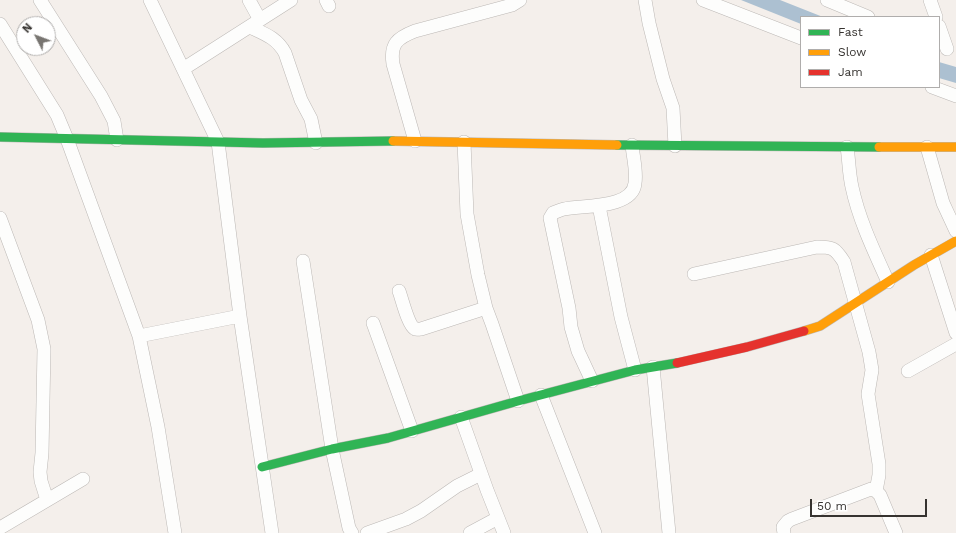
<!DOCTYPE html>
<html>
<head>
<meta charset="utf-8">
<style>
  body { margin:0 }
  #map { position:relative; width:956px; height:533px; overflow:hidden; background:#f4efeb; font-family:"Work Sans",sans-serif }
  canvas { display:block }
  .legend { position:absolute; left:800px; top:16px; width:140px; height:72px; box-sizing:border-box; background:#fff; border:1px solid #afadac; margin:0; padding:5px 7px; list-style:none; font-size:12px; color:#363330 }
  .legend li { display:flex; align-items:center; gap:8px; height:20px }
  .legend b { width:20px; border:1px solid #afadac }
  .north { position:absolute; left:16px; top:16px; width:40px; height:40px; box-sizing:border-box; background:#fff; border:1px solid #afadac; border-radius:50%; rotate:312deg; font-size:11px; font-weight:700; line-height:16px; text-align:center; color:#363330 }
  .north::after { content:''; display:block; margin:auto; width:14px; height:18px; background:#787571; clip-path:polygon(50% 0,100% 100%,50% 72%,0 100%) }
  .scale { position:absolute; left:810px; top:499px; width:117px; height:18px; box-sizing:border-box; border:2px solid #363330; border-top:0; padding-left:5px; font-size:12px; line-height:14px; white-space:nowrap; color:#363330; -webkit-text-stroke:3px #fff; paint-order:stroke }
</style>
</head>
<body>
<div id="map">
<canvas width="956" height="533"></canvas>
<ul class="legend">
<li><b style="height:5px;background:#30b455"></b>Fast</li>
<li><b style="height:5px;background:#ff9f0a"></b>Slow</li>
<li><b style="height:5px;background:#e5322d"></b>Jam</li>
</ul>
<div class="north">N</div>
<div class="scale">50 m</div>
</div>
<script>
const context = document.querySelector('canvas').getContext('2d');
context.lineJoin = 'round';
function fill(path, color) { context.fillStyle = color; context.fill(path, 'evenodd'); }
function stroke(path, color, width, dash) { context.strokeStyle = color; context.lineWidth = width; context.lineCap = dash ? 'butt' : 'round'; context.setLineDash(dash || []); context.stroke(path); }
fill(new Path2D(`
  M 741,0 L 780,0 L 823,17 L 801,17 L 801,24 Z
  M 939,62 L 956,67 L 956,83 L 939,78 Z`), '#acc0d1');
const street = new Path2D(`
  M 40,0 L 101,96 L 114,121 L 117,140
  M 150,0 L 218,142 L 240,316 L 272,533
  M 249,0 L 260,20
  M 326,0 L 329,6
  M 645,0 L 649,23 L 663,79 L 673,108 L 675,146
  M 703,0 L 801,38
  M 827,0 L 868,17
  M 930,0 L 936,17
  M 0,24 L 57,115 L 67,139 L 139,336 L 158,427 L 175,533
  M 939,26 L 947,49
  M 250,27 C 265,34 277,38 285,53 L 301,100 L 311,119 L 316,143
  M 183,69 L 291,0
  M 932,87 L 956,96
  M 415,141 L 393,64 C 390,44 397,38 415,31 L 512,5 L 520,0
  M 464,142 L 467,214 L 478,275 L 486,308 L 492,324 L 518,401
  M 847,147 C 849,160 849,174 852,187 C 859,220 874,251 888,282
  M 927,147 L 943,203 L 956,231
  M 599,206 L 621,317 L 635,370
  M 0,218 L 38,320 L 44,349 L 42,453 L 40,472 L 41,481 L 47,500
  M 931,255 L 956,333
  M 303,261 L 332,449 L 349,528 L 352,533
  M 694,274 L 817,247 C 833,247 835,248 844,262 L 869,352 L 872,370 L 868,394 L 879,464 L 879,475 L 876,491
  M 399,291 C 402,299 408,325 415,329 C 416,330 419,329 421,329 L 486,308
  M 373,323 L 412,431
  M 139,336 L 240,316
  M 653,367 L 669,533
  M 908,371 L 956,344
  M 592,381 L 578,351 L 571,327 L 569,308 L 550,218 L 553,213 C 556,212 560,210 564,209 C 582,205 633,209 635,183 C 637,171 633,157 632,145
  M 541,395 L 595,533
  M 461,417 L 487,490 L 504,533
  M 0,528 L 83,479
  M 367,533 L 406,519 L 421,511 L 457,486 L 481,474
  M 470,533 L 498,518
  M 784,533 L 783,527 L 788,521 L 792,519 L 871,489 L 876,491 L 880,495 L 896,533`);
const fast = new Path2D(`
  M 0,137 L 263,143 L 393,141
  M 617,145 L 879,147
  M 262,467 L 332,449 L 388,438 L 518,401 L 635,370 L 677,363`);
const slow = new Path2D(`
  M 393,141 L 617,145
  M 879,147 L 956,147
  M 804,331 L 820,326 L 914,265 L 956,241`);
const jam = new Path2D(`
  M 677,363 L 747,347 L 804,331`);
stroke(street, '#bcb8b5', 14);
stroke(fast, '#bcb8b5', 10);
stroke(slow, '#bcb8b5', 10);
stroke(jam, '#bcb8b5', 10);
stroke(street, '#fdfdfc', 13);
stroke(fast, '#30b455', 9);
stroke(slow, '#ff9f0a', 9);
stroke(jam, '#e5322d', 9);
</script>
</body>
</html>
